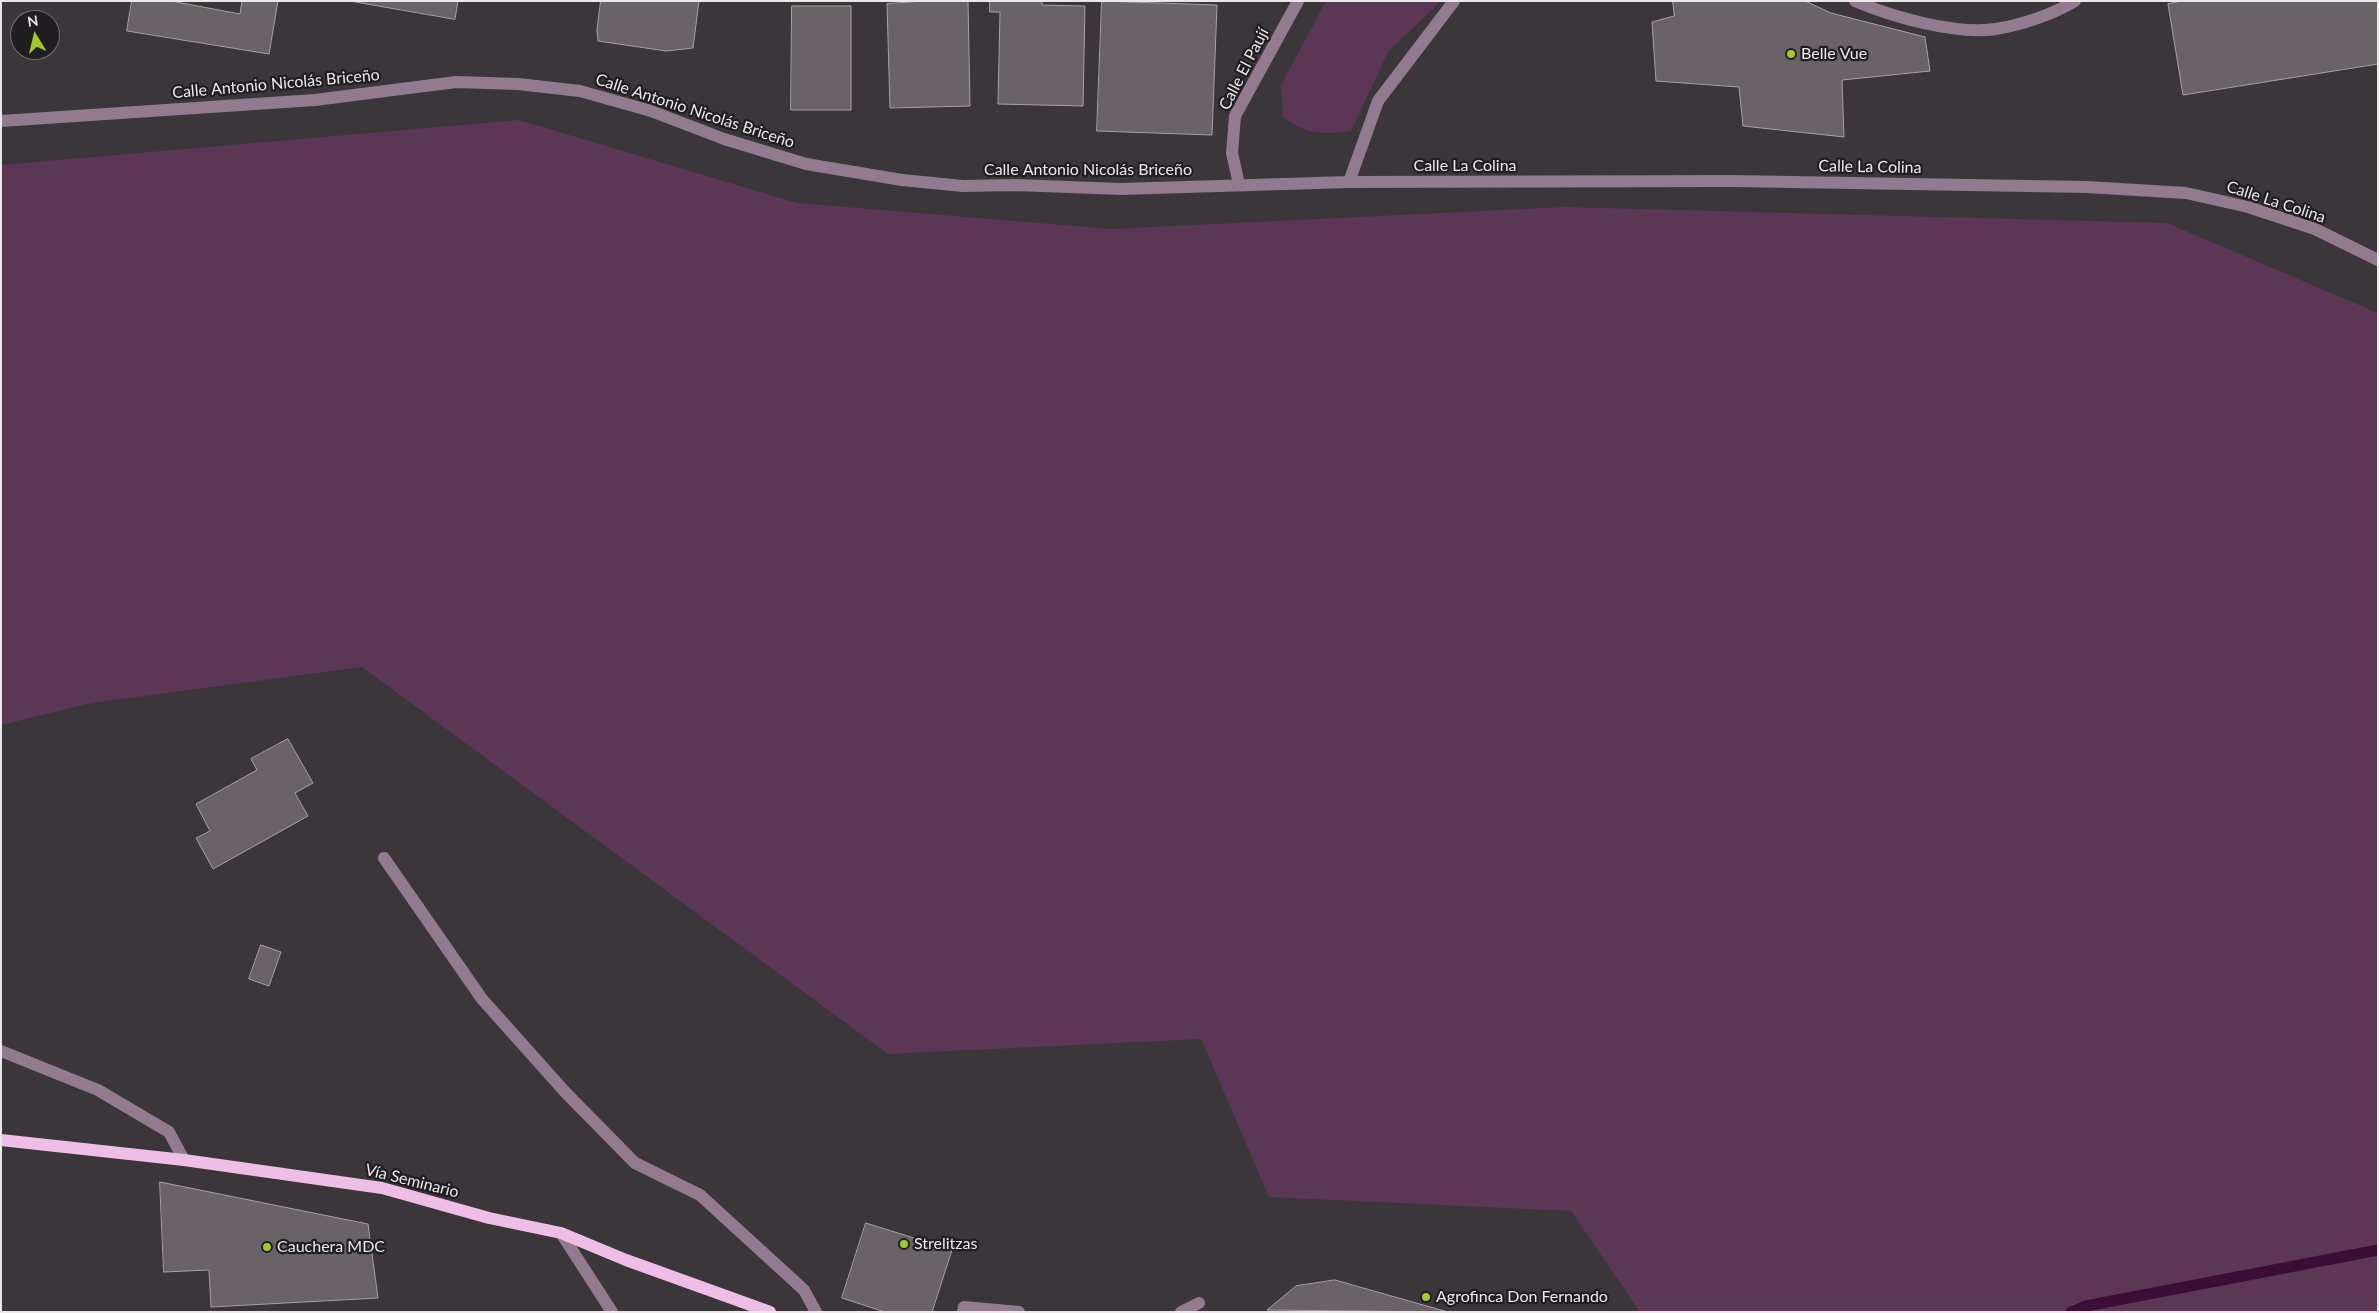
<!DOCTYPE html>
<html>
<head>
<meta charset="utf-8">
<style>
  body { margin:0 }
  #map { position:relative; width:2379px; height:1313px; overflow:hidden; background:#3b363a; font-family:Lato,sans-serif }
  canvas { display:block }
  .frame { position:absolute; inset:0; border:2px solid #ebe8ea; pointer-events:none }
  .north { position:absolute; left:10px; top:10px; width:50px; height:50px; box-sizing:border-box; background:#201e20; border:1px solid #716f71; border-radius:50%; rotate:351deg; font-size:14px; font-weight:700; line-height:20px; text-align:center; color:#ebe8ea }
  .north::after { content:''; display:block; margin:auto; width:18px; height:22px; background:#a2c928; clip-path:polygon(50% 0,100% 100%,50% 72%,0 100%) }
</style>
</head>
<body>
<div id="map">
<canvas width="2379" height="1313"></canvas>
<div class="frame"></div>
<div class="north">N</div>
</div>
<script>
const context = document.querySelector('canvas').getContext('2d');
context.lineJoin = 'round';
function fill(path, color) { context.fillStyle = color; context.fill(path, 'evenodd'); }
function stroke(path, color, width, dash) { context.strokeStyle = color; context.lineWidth = width; context.lineCap = dash ? 'butt' : 'round'; context.setLineDash(dash || []); context.stroke(path); }
function write(font, color, halo, rows, align = 'center') {
  context.font = font + ' Lato,sans-serif'; context.lineWidth = 4.5; context.setLineDash([]); context.textBaseline = 'middle'; context.strokeStyle = halo; context.fillStyle = color; for (const [text, x, y, turn = 0] of rows) {
    context.save(); context.translate(x, y); context.rotate((+turn || 0) * Math.PI / 180); context.textAlign = isNaN(turn) ? turn : align; if (halo) context.strokeText(text, 0, 0); context.fillText(text, 0, 0); context.restore();
  }
}
fill(new Path2D(`
  M 1326,1 L 1441,1 L 1388,52 L 1351,131 C 1320,135 1309,134 1283,118 L 1281,85 Z
  M 519,120 L 797,203 L 1111,229 L 1564,207 L 2167,223 L 2378,313 L 2378,1312 L 1640,1312 L 1571,1211 L 1269,1197 L 1201,1039 L 888,1054 L 362,667 L 91,703 L 1,725 L 1,165 Z`), '#5b3655');
stroke(new Path2D(`
  M 2071,1312 L 2086,1306 L 2378,1250`), '#3c0e36', 11);
const building = new Path2D(`
  M 132,1 L 171,1 L 240,14 L 242,1 L 278,1 L 269,54 L 127,31 Z
  M 350,1 L 458,1 L 455,19 Z
  M 601,1 L 699,1 L 693,48 L 666,51 L 598,41 L 597,30 Z
  M 924,1 L 968,1 L 970,106 L 890,108 L 887,4 Z
  M 990,1 L 1042,1 L 1042,5 L 1085,6 L 1083,106 L 998,104 L 1000,12 L 990,12 Z
  M 1102,1 L 1217,5 L 1212,135 L 1097,131 Z
  M 1673,1 L 1805,1 L 1831,13 L 1925,37 L 1930,71 L 1842,80 L 1844,137 L 1743,126 L 1739,87 L 1656,81 L 1652,22 L 1674,16 Z
  M 2183,1 L 2378,1 L 2378,64 L 2183,95 L 2168,4 Z
  M 792,6 L 851,6 L 851,110 L 791,110 Z
  M 288,739 L 313,783 L 295,793 L 308,816 L 213,869 L 196,838 L 210,831 L 196,804 L 257,770 L 251,759 Z
  M 261,945 L 281,952 L 269,986 L 249,979 Z
  M 160,1182 L 368,1224 L 378,1298 L 211,1307 L 209,1270 L 164,1272 Z
  M 866,1223 L 952,1250 L 932,1312 L 885,1312 L 842,1298 Z
  M 1335,1280 L 1448,1312 L 1267,1310 L 1296,1286 Z`);
fill(building, '#696368');
stroke(building, '#a7a0a5', 1);
stroke(new Path2D(`
  M 1855,1 C 1892,17 1956,35 1996,29 C 2021,25 2054,14 2075,1
  M 1,121 L 315,100 L 456,82 L 518,84 L 580,91 L 651,111 L 724,139 L 806,164 L 902,180 L 963,186 L 1015,185 L 1121,189 L 1349,182 L 1733,181 L 2087,187 L 2186,193 L 2248,207 L 2315,229 L 2378,260
  M 1349,182 L 1378,101 L 1454,1
  M 1239,184 L 1232,153 L 1235,116 L 1298,1
  M 384,858 L 482,999 L 566,1093 L 635,1163 L 700,1195 L 804,1290 L 816,1312
  M 1,1051 L 98,1090 L 169,1132 L 184,1160
  M 561,1233 L 612,1312
  M 963,1312 L 964,1307 L 1019,1312
  M 1181,1312 L 1199,1303`), '#937b8f', 12);
stroke(new Path2D(`
  M 1,1140 L 184,1160 L 382,1188 L 489,1218 L 561,1233 L 626,1260 L 770,1312`), '#efbee6', 12);
for (const [x, y, r, color] of [
  [1791,54,5,"#a2c928"],
  [904,1244,5,"#a2c928"],
  [267,1247,5,"#a2c928"],
  [1426,1297,5,"#a2c928"]
]) { const dot = new Path2D(); dot.arc(x, y, r, 0, 2 * Math.PI); context.fillStyle = color; context.fill(dot); stroke(dot, '#201e20', 2); }
write('16px', '#ebe8ea', '#201e20', [
  ["Belle Vue",1801,54],
  ["Strelitzas",914,1244],
  ["Cauchera MDC",277,1247],
  ["Agrofinca Don Fernando",1436,1297]
], 'left');
write('16px', '#ebe8ea', '#201e20', [
  ["Calle El Paují",1244,69,-63],
  ["Calle Antonio Nicolás Briceño",276,84,-5],
  ["Calle Antonio Nicolás Briceño",695,111,18],
  ["Calle La Colina",1465,166],
  ["Calle La Colina",1870,167,1],
  ["Calle Antonio Nicolás Briceño",1088,170],
  ["Calle La Colina",2276,202,18],
  ["Vía Seminario",412,1181,14]
]);
</script>
</body>
</html>
